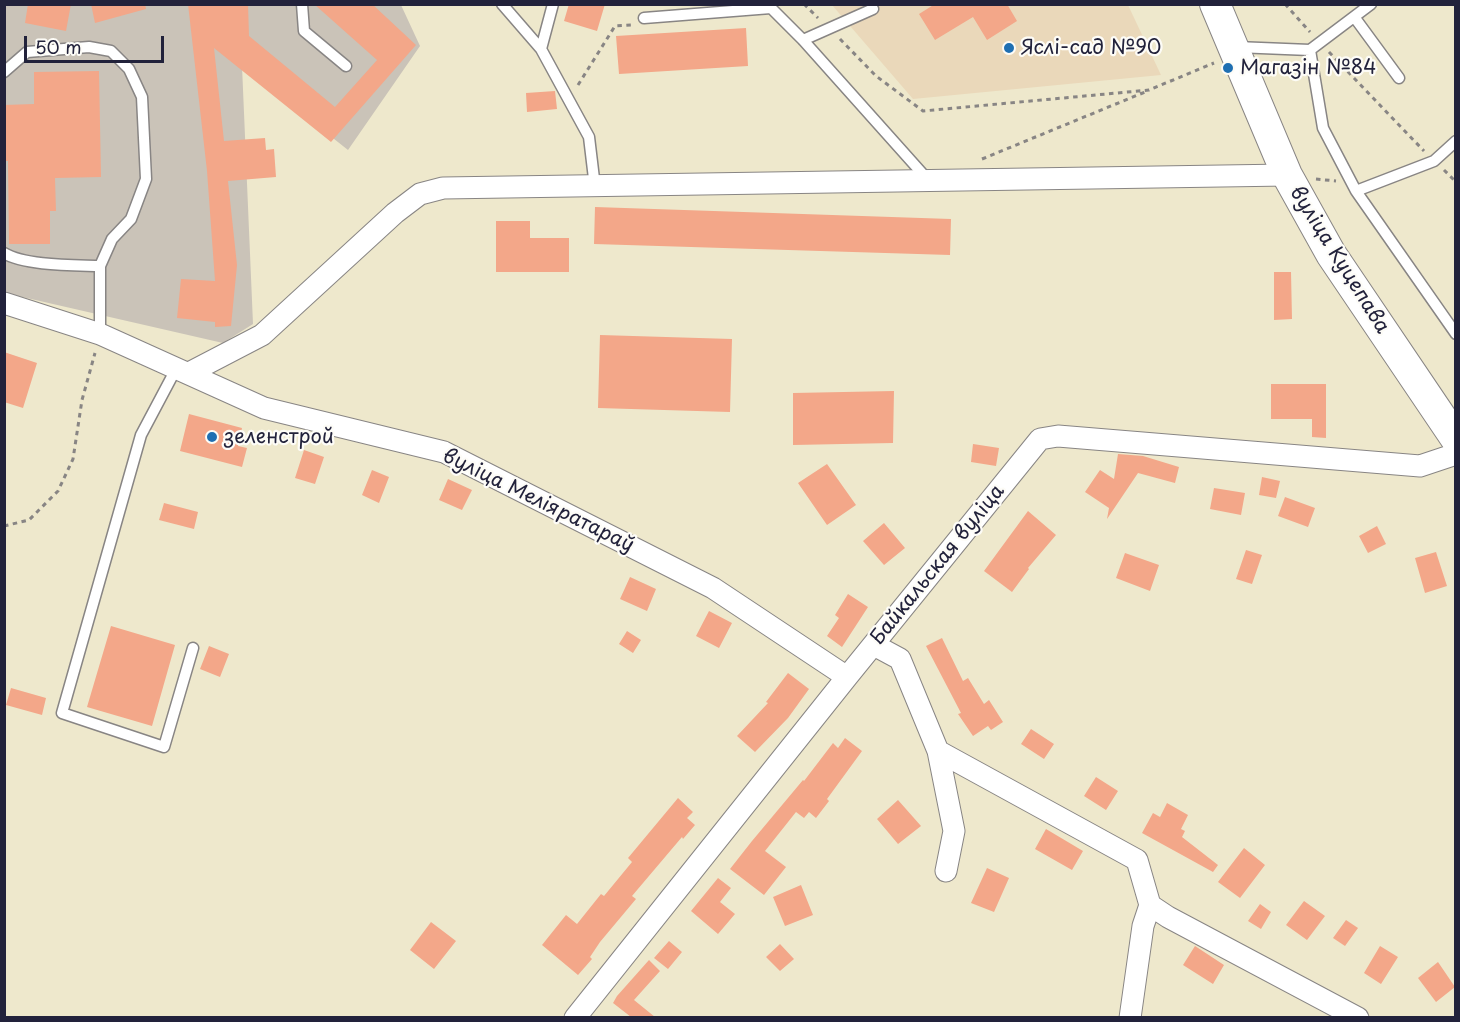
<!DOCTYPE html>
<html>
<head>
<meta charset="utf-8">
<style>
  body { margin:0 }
  #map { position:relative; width:1460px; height:1022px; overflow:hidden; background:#eee8cc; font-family:"Playpen Sans",sans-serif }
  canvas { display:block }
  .frame { position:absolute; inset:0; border:6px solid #22223b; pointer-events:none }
  .scale { position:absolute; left:24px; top:36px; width:140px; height:27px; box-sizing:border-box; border:3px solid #22223b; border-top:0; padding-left:8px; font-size:18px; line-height:21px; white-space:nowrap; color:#22223b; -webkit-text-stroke:4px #fdfcf7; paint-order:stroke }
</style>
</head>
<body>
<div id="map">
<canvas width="1460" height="1022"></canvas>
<div class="frame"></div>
<div class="scale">50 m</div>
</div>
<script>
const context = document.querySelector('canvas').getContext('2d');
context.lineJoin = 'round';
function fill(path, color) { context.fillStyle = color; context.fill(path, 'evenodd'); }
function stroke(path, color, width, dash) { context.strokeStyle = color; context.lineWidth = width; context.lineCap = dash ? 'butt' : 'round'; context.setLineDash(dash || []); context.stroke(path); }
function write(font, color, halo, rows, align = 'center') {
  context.font = font + ' "Playpen Sans",sans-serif'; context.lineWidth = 4.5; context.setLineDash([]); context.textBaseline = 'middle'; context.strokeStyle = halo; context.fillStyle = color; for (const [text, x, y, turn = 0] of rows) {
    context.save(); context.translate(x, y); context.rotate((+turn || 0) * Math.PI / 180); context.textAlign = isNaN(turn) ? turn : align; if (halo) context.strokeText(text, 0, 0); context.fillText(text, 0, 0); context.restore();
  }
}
fill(new Path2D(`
  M 832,5 L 1128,5 L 1161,75 L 913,99 Z`), '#ead8ba');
fill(new Path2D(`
  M 5,5 L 401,5 L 420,46 L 348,150 L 242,66 L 253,324 L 223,343 L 5,293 Z`), '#cac3b8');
fill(new Path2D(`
  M 28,4 L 71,4 L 66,31 L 25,23 Z
  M 91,4 L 145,4 L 146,9 L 95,23 Z
  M 188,4 L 248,4 L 249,36 L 335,107 L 377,60 L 314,4 L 372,4 L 416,45 L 331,142 L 214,48 L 224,141 L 265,138 L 266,150 L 274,149 L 276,177 L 228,181 L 237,265 L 231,326 L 215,327 L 215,322 L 177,318 L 181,279 L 215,281 L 207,171 Z
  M 569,4 L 605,4 L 597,31 L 564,21 Z
  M 935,4 L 1007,4 L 1017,21 L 987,40 L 973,17 L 935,40 L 919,14 Z
  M 746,28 L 748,66 L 619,74 L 616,36 Z
  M 99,71 L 101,177 L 55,178 L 56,211 L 50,211 L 50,244 L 9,244 L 8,161 L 4,161 L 4,105 L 34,104 L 34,72 Z
  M 555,91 L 557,109 L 527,112 L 526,93 Z
  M 595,207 L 951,219 L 950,255 L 594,244 Z
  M 496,221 L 530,221 L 530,238 L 569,238 L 569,272 L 496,272 Z
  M 1274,272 L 1291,272 L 1292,319 L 1274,320 Z
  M 600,335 L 732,339 L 730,412 L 598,408 Z
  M 4,352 L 37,363 L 23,408 L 4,402 Z
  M 1271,384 L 1326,384 L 1326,438 L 1312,437 L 1312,419 L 1271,419 Z
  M 894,391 L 893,443 L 793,445 L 793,393 Z
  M 189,414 L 242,428 L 238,446 L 247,448 L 242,467 L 180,451 Z
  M 973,444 L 999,448 L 996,466 L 971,462 Z
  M 304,450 L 324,457 L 315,484 L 295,478 Z
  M 1118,454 L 1143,456 L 1179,467 L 1175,483 L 1138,473 L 1107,519 L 1109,508 L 1085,492 L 1100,470 L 1114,479 Z
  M 827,464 L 856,505 L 827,525 L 798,483 Z
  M 372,470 L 389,477 L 379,503 L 362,495 Z
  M 1262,477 L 1280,481 L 1276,498 L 1259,495 Z
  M 448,479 L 472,490 L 462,510 L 439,500 Z
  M 1214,488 L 1245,493 L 1241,515 L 1210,509 Z
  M 1285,497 L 1315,508 L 1308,527 L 1278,516 Z
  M 164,503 L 198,512 L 194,529 L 159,520 Z
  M 1028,511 L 1056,535 L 1028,568 L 1029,569 L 1012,592 L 984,571 Z
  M 884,523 L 905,548 L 884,565 L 863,541 Z
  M 1377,526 L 1386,544 L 1368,553 L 1359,536 Z
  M 1246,550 L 1262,555 L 1252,584 L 1236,579 Z
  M 1436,552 L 1447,586 L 1425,593 L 1415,558 Z
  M 1125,553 L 1159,565 L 1150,591 L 1116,578 Z
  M 630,577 L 656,589 L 647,611 L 620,599 Z
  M 848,594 L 868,607 L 842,647 L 827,636 L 839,618 L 835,615 Z
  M 709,611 L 732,623 L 719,648 L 696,636 Z
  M 111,626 L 175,645 L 152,726 L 87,707 Z
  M 627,631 L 641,640 L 633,653 L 619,644 Z
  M 942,638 L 963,681 L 968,678 L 984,704 L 989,700 L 1003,722 L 991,730 L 988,726 L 973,736 L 958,714 L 961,713 L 926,646 Z
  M 209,646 L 229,654 L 220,677 L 200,669 Z
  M 788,673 L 809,689 L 788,718 L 755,752 L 737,736 L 768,703 L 766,702 Z
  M 11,688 L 46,698 L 42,715 L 6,705 Z
  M 1031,729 L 1054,744 L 1044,759 L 1021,744 Z
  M 845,738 L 862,751 L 827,799 L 829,801 L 816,818 L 809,812 L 804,818 L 796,812 L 765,851 L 786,867 L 764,895 L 730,869 L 752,841 L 803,780 L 804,781 L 833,743 L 838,748 Z
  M 1096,777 L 1118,791 L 1106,810 L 1084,796 Z
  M 678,798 L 693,812 L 687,818 L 695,825 L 683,839 L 682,837 L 632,896 L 636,899 L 600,942 L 590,957 L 592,959 L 578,975 L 542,945 L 566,915 L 577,924 L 601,894 L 604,896 L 632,862 L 628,858 Z
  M 898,800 L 921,826 L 898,844 L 877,819 Z
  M 1167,803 L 1188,815 L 1181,829 L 1185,831 L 1182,837 L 1218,865 L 1213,872 L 1142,833 L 1153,813 L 1160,817 Z
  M 1046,829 L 1083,851 L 1072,870 L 1035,849 Z
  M 1244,848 L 1265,865 L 1240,898 L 1218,882 Z
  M 987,868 L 1009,878 L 994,912 L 971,903 Z
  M 718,878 L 731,888 L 720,902 L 735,914 L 718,934 L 691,911 Z
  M 801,885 L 813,915 L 785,926 L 773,897 Z
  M 1304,901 L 1325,916 L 1307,940 L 1286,925 Z
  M 1260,904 L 1271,912 L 1261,929 L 1248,921 Z
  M 1346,920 L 1358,928 L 1345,946 L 1333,938 Z
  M 431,922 L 456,941 L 434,969 L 410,950 Z
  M 669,941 L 682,952 L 668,969 L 654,958 Z
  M 780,944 L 794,959 L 780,971 L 766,957 Z
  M 1195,946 L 1224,965 L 1213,984 L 1183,965 Z
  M 1380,946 L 1398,957 L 1381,984 L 1364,973 Z
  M 649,960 L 660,971 L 634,1000 L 655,1017 L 631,1017 L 613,1003 L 617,996 Z
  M 1438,962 L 1455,987 L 1436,1002 L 1418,978 Z`), '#f3a789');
const lane = new Path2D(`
  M 302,4 L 304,31 L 346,66
  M 502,4 L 541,49 L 589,137 L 595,187
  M 644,18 L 771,8 L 803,40 L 929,181
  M 1355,18 L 1399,78
  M 803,40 L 873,9
  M 1236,47 L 1310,50 L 1371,4
  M 541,49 L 553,4
  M 1310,50 L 1323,128 L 1356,191 L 1434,161 L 1456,141
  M 4,72 L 27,52 L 89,47 L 111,51 L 129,69 L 142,97 L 146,179 L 131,219 L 112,239 L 100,266 L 100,334
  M 1356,191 L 1456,334
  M 4,253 C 25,266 75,265 100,266
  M 176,369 L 141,435 L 62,713 L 164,747 L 193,648`);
const street = new Path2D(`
  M 4,303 L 100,334 L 264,408 L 444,452 L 713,588 L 847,677
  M 189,373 L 262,335 L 395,213 L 420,194 L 443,188 L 1287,175
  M 874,645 L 900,659 L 938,751 L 954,831 L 946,871
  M 938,751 L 1137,860 L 1150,905 L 1143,926 L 1130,1018
  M 1150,905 L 1168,917 L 1358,1018
  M 575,1018 L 847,677 L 1040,439 L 1058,436 L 1420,466 L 1456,454`);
const secondary = new Path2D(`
  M 1215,4 L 1287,175 L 1331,254 L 1456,439`);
stroke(lane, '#888584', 13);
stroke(street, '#888584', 23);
stroke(secondary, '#888584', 32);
stroke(new Path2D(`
  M 804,4 L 818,18
  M 1285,4 L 1310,32
  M 840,39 L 876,76 L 923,111 L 1149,90 L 1214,63
  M 1329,52 L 1424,151
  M 578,85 L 615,26 L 632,25
  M 982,159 L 1145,92
  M 1444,170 L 1456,182
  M 1316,179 L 1336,181
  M 4,526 L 29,520 L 58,491 L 73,459 L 82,400 L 95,353`), '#888584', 3, [4.5, 4.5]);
stroke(lane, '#fff', 10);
stroke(street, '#fff', 21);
stroke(secondary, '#fff', 30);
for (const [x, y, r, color] of [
  [1009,48,6,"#1f6fb2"],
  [1228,68,6,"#1f6fb2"],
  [212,437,6,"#1f6fb2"]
]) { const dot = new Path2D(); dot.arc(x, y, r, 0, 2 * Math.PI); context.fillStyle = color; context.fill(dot); stroke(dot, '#fdfcf7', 2); }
write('20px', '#22223b', '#fdfcf7', [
  ["Яслі-сад №90",1021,48],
  ["Магазін №84",1240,68],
  ["зеленстрой",224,437]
], 'left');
write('20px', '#22223b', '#fdfcf7', [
  ["вуліца Куцепава",1339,260,58],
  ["вуліца Меліяратараў",538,501,26],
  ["Байкальская вуліца",938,565,-51]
]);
</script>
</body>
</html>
